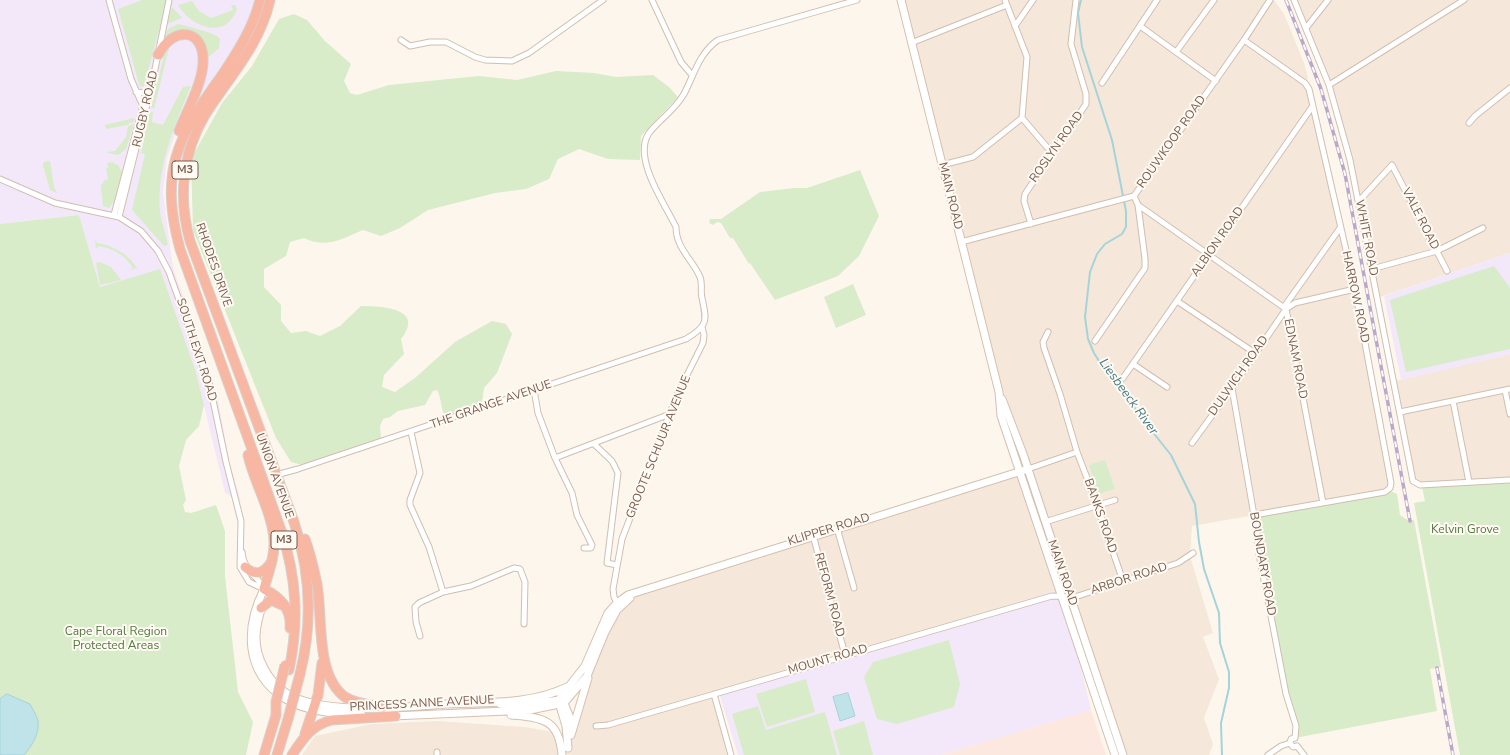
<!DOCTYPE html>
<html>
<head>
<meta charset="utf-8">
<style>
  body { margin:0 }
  canvas { display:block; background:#fdf6ec }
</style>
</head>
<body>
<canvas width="1510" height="755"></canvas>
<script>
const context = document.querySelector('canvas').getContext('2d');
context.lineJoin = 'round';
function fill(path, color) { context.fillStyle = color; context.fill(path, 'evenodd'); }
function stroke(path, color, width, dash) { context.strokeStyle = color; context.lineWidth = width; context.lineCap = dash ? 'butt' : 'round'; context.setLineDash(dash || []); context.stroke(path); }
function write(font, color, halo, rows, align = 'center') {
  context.font = font + ' "Nunito Sans",sans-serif'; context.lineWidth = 4; context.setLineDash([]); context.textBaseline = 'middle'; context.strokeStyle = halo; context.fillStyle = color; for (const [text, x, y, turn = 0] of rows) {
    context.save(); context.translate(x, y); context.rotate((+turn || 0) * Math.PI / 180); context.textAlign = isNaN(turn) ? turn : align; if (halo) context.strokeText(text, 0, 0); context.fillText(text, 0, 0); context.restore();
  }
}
fill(new Path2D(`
  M 901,0 L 1274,0 L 1284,14 L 1304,63 L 1308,77 L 1307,85 L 1342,236 L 1391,483 L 1385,492 L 1192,526 L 1190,556 L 1213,633 L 1203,637 L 1219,679 L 1204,718 L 1213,744 L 1209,755 L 1115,755 L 1062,596 L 715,694 L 731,755 L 566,755 L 590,670 L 617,611 L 639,590 L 1020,472 L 1014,457 Z
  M 1294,0 L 1510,0 L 1510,253 L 1377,298 L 1365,235 L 1329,85 Z
  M 1510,354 L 1510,480 L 1414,483 L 1395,381 Z
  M 438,721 L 525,727 L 553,732 L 563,755 L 302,755 L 315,736 L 372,724 Z`), '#f5e8da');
fill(new Path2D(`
  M 1091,710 L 1106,755 L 941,755 Z`), '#fde8e0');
fill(new Path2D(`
  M 0,0 L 255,0 L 244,30 L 232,51 L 194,104 L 180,119 L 167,158 L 163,193 L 173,268 L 217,394 L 229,461 L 241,502 L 225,493 L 196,372 L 160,270 L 100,287 L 79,215 L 0,224 Z
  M 1510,253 L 1510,354 L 1401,380 L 1384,296 Z
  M 1057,590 L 1063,592 L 1091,710 L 941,755 L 738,755 L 720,696 L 722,693 Z`), '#f3e8fa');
fill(new Path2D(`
  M 142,0 L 167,0 L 144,86 L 141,87 L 139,84 L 118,9 Z
  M 192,1 L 199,11 L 211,18 L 233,10 L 231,5 L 235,5 L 237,9 C 226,41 191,27 178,5 Z
  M 172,7 L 182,18 L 167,24 Z
  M 294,14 L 307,20 L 325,41 L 351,64 L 344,81 L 350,93 L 357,95 L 389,85 L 479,76 L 517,80 L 556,71 L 594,73 L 616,77 L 653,75 L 669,87 L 678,97 L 641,136 L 640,160 L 608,159 L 579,149 L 558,159 L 549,179 L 526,189 L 495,193 L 428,210 L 400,228 L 381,236 L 363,230 C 342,239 326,249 304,238 L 290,242 L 286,256 L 264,269 L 264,287 L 281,305 L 281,321 L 291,333 L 306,331 L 320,336 L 340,326 L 361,306 C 381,306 426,308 401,339 L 404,354 L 384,375 L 382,387 L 395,392 L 415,378 L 455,342 L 492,321 L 506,324 L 512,334 L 497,373 L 484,388 L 482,403 L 444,416 C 441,407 441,397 437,390 L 433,391 L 425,405 L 398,411 L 390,417 L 383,419 L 380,426 L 381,438 L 302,465 L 291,462 L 276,438 L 193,230 L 191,159 L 222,103 L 252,66 L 279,19 Z
  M 178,24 C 180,24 213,33 215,35 C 218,36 218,37 220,39 L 219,48 L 207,58 L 201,41 L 171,34 L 164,39 L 168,29 Z
  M 170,44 L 154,109 L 151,108 L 166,47 Z
  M 191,86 C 174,126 154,173 161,218 C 163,227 166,236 168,245 L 164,246 L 132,210 L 145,154 L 141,153 L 150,111 L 153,112 L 152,122 L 163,125 L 183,87 Z
  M 134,118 L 134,122 L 129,123 L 128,125 L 106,129 L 105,125 Z
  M 134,124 L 126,149 L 118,155 L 108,153 L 106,152 L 115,151 L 126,137 L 128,126 Z
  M 50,161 L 54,187 L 57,193 L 50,190 L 43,165 L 44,162 Z
  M 112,162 L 118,165 L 122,172 L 114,201 L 109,208 L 103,206 L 101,185 L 105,180 L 108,179 L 106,169 L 108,168 L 107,163 Z
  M 860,170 L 879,216 L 859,256 L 838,276 L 775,300 L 750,263 L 749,264 L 733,238 L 730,238 L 721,223 L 717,222 L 713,225 L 709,223 L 710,219 L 721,219 L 760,192 L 795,188 L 807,188 Z
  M 79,215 L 100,287 L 160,269 L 196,372 L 204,405 L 199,426 L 186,440 L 179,466 L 186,500 L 183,505 L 185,512 L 191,513 L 216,505 L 225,531 L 225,576 L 238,692 L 253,722 L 246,755 L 0,755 L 0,224 Z
  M 95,239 L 97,243 C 114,246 127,253 136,267 L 139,267 L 128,271 L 133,268 C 125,255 113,248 98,246 L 96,249 Z
  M 100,262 L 111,267 L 121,280 L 100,285 L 96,263 Z
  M 1494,266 L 1510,288 L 1510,349 L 1406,372 L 1390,300 Z
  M 853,284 L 866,315 L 836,328 L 824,297 Z
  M 1105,460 L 1115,489 L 1098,494 L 1089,465 Z
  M 1510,483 L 1510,755 L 1460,755 L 1414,503 L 1425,501 L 1422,487 Z
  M 1388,490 L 1397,494 L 1400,515 L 1409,521 L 1414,520 L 1441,667 L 1430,669 L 1437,711 L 1295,738 L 1296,726 L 1286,694 L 1254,515 Z
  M 949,640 L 960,684 L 954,707 L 897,724 L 877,719 L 864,677 L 873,662 Z
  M 806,679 L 815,712 L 767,727 L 756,694 Z
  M 758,706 L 766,730 L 825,712 L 837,755 L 744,755 L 732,714 Z
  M 864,721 L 873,755 L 840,755 L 833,731 Z`), '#d8ecc9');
const water = new Path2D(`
  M 848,693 L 855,716 L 840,721 L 833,697 Z
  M 7,694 L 30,704 C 32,709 37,715 38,721 C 40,733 32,746 24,755 L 0,755 L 0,699 Z`);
fill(water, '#bfe3e8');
stroke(water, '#a5d3da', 1);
stroke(new Path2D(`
  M 1081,0 L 1078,13 L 1082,47 L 1112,140 L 1126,211 L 1126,227 L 1122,234 L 1105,244 L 1097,254 L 1090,272 L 1085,317 L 1088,339 L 1094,353 L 1104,369 L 1130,397 L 1136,411 L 1171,455 L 1195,504 L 1199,542 L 1204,569 L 1219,613 L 1220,643 L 1229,672 L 1229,688 L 1221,723 L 1222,755`), '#a5d3da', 2);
const minor = new Path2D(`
  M 109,0 L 131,79 L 143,106 L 114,215
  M 652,0 L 681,62 L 692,75
  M 1294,0 L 1329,85 L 1350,160 L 1413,481 L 1420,485 L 1510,480
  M 1015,26 L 1033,0
  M 1140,26 L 1216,81
  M 1306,28 L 1328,0
  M 401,40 L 410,46 L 430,42 L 446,42 L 475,57 L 485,60 L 512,61 L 529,53 L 603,0
  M 1244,40 L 1305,83 L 1309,89 L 1355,289 L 1391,483 L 1390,488 L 1385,492 L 1254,515
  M 911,43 L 1007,5
  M 1176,52 L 1214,0
  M 1102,83 L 1157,0
  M 1329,85 L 1464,0
  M 136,92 L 145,93 L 150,88
  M 1022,118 L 1052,153
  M 1469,123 L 1475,116 L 1510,88
  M 942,165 L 973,157 L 1022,118 L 1027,57 L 1005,0
  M 0,179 L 55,203 L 119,217 L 141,231 L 158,251 L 169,272 L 210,386 L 226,462 L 241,521 L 240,567 L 249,582 L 264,589
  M 1134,196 L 1138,205 L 1286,309 L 1323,503
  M 1359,201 L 1392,165 L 1447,271
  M 119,217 L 152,84 L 169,0
  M 1031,224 L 1024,201 L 1025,194 L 1086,104 L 1086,94 L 1071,44 L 1076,0
  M 961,242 L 1134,196 L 1244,40 L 1270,0
  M 1372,269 L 1437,251 L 1483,228
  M 1177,301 L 1255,353
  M 1284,307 L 1340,228
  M 1048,332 L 1043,342 L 1044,348 L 1060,394 L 1077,452 L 1092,491 L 1123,581
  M 1095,341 L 1145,268 L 1145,259 L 1138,205
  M 1133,364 L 1167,387
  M 1123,378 L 1312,107
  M 1232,388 L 1256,527 L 1259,554 L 1286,694 L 1296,726 L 1295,738
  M 534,390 L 538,413 L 555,458 L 572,493 L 577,515 L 592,545 L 591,548 L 584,548
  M 1505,390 L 1510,414
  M 1453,401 L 1469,482
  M 1400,412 L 1510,389
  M 411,432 L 420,473 L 410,500 L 410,505 L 429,547 L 443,592 L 419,603 L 415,607 L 416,622 L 420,636
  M 1192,443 L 1232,388 L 1286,309 L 1295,303 L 1355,289
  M 594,444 L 612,461 L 618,473 L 607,563 L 617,565
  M 555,458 L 670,414
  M 1028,469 L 1077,452
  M 276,475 L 298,469 L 686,339 C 708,326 707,321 702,298 C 700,291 703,284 700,277 C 692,259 676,248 676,227 C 665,204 632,158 649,133 C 660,119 675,110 684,94 C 694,75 699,53 718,40 L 857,0
  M 1045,522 L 1115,500
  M 837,528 L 854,588
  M 813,535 L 845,655
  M 242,552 C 244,572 256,573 264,589
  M 443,592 L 471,586 L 514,568 L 520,569 L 525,582 L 524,624
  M 618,605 L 614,597 L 613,589 L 622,539 L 676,397 L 703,343 L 704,335 L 702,327
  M 714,694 L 731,755
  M 596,726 L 608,725 L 1052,596 L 1070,597 L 1078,596 L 1178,563 L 1193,553
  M 1295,738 L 1291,739 L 1290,743 L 1293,747 L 1297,746
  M 1297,746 L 1304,755
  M 437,755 L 437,752
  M 1268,755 L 1281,746 L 1290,743`);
const secondary = new Path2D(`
  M 901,0 L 999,392 L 1001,416 L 1115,755
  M 1002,399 L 1023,454 L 1123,755
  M 264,589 C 245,627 244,672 284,698 C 304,712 338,714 362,715
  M 263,604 C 255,626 252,646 264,668 C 269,678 277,687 286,693 C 321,716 404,707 445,704 C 484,702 531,705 567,687
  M 564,703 L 570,718 L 571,728
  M 500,704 L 527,705 L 559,700 L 562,702
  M 511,715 C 542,718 559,718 562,755
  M 392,716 L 530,710 L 564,703 L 587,676 L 605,632 L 617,610 L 630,598
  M 571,735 L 588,678
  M 568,748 L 566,726 L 560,706 L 560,698 L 585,666 L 608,613 L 617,603 L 628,595 L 1028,469`);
const motorway = new Path2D(`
  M 260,0 C 253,28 238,51 222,75 C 177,137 159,172 180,249 L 281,530 C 297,578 299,622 289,670
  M 270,0 C 260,45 229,77 205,115 C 182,154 178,198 190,241 L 294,522 C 311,573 313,622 300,674
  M 158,55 C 173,25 205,28 203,63 C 202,84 187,111 179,131
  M 248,455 C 254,482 273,514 274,541 C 275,557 268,574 264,589 C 280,597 292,609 290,628
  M 305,539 C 310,553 314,569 317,584 C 323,617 315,675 345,697 C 356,704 371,705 383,707
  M 245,567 C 255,576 263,574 270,564
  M 261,608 L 271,600 L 282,605
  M 305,734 L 318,695 L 322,663
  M 264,755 L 276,715
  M 277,755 L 288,719
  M 292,755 C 303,738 312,725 332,720 L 396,716`);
stroke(minor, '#d1beb0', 7);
stroke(secondary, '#d6c0b0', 9);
stroke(motorway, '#dad1cd', 11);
stroke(minor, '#fff', 5);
stroke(secondary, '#fff', 7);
stroke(motorway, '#f7b7a3', 9);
const rail = new Path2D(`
  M 1286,0 L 1321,89 L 1345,174 L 1410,521
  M 1437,668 L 1453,755`);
stroke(rail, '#b9a8c9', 3.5);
stroke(rail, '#fffaf3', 2, [6]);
const motorwayBridge = new Path2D(`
  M 276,715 L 276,702 L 285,665
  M 288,719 L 300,674`);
stroke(motorwayBridge, '#dad1cd', 11, []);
stroke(motorwayBridge, '#f7b7a3', 9);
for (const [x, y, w] of [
  [185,170,26],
  [284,540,26]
]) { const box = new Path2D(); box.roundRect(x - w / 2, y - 9, w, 18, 3); context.fillStyle = '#fffaf3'; context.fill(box); stroke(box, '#7a5c4d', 1); }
write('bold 11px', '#7a5c4d', null, [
  ["M3",185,170],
  ["M3",284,540]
]);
write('12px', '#7a5c4d', '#fffaf3', [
  ["RUGBY ROAD",146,109,-77],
  ["ROUWKOOP ROAD",1172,142,-55],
  ["ROSLYN ROAD",1057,147,-55],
  ["MAIN ROAD",950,196,76],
  ["VALE ROAD",1420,219,63],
  ["WHITE ROAD",1366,238,79],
  ["ALBION ROAD",1218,242,-55],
  ["RHODES DRIVE",213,265,71],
  ["HARROW ROAD",1355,297,78],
  ["SOUTH EXIT ROAD",196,350,72],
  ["EDNAM ROAD",1295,359,79],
  ["DULWICH ROAD",1239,376,-55],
  ["THE GRANGE AVENUE",491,405,-19],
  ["GROOTE SCHUUR AVENUE",659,447,-68],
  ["UNION AVENUE",274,476,70],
  ["BANKS ROAD",1100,516,71],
  ["KLIPPER ROAD",829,530,-17],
  ["BOUNDARY ROAD",1262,564,80],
  ["MAIN ROAD",1062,573,71],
  ["ARBOR ROAD",1129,579,-18],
  ["REFORM ROAD",829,595,75],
  ["MOUNT ROAD",828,660,-16],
  ["PRINCESS ANNE AVENUE",422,704,-3]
]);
write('12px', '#537a41', '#fffaf3', [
  ["Kelvin Grove",1465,530],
  ["Cape Floral Region",116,632],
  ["Protected Areas",116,646]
]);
write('italic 13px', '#437c86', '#fffaf3', [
  ["Liesbeeck River",1128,397,54]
]);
</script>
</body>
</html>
